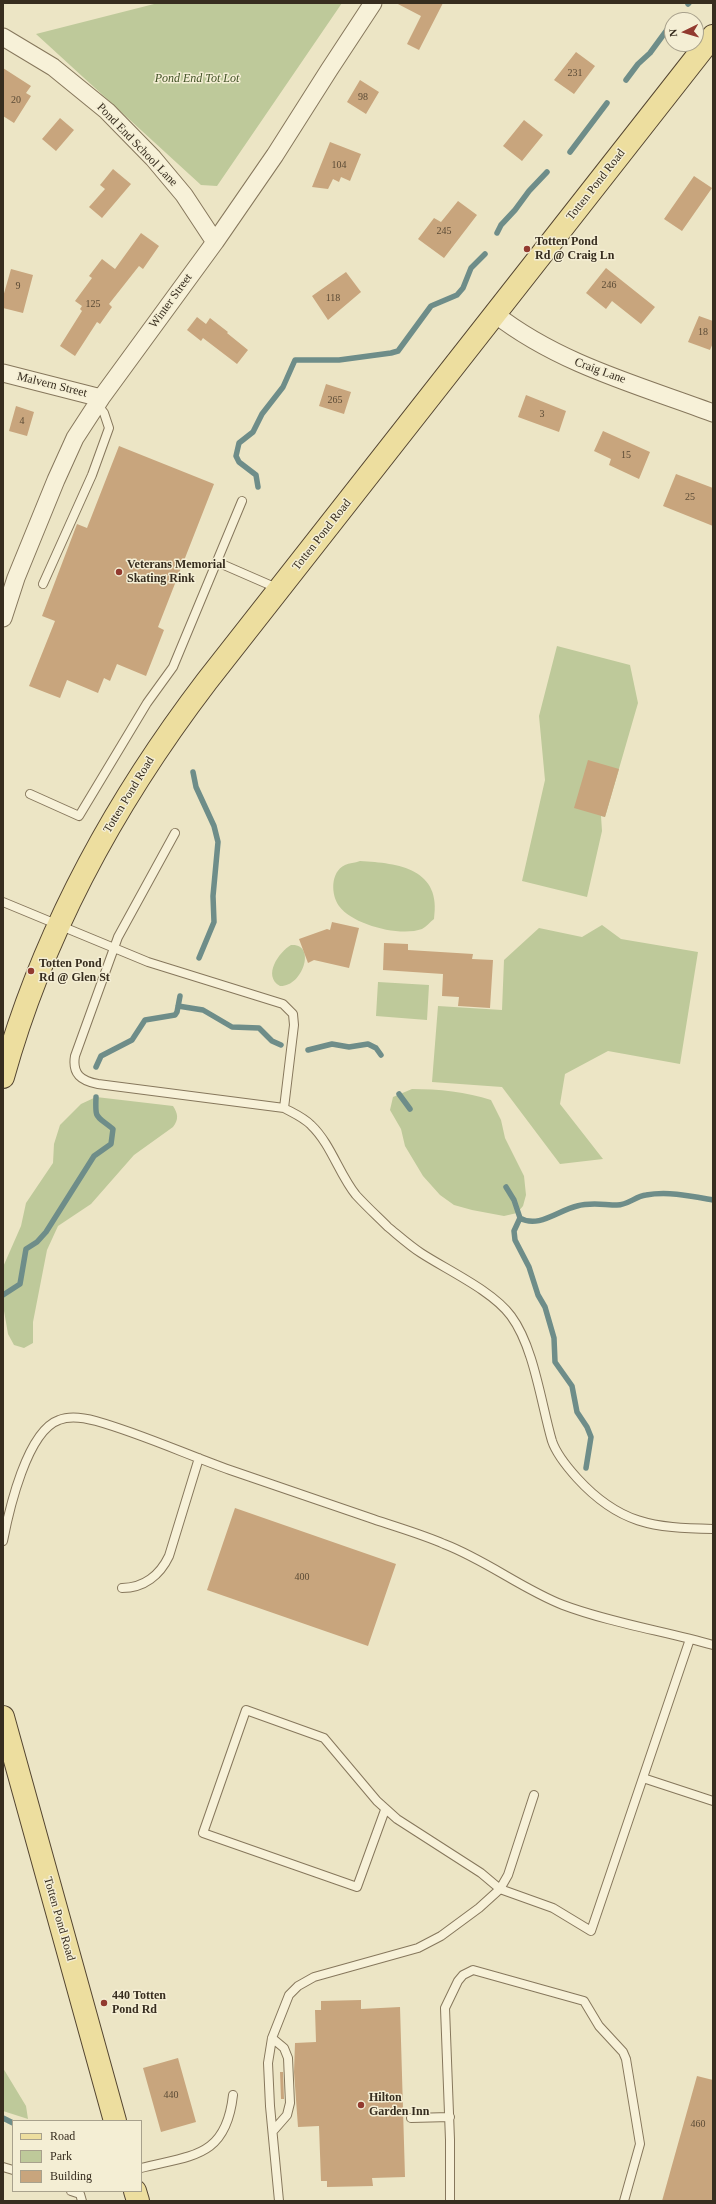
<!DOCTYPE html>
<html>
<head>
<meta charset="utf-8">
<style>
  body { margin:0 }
  #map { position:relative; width:716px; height:2204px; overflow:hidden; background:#ece5c5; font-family:"Times New Roman",serif }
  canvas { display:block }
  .frame { position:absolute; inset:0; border:4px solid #372d1f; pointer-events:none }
  .legend { position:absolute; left:12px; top:2120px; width:130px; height:72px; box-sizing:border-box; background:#f4eed4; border:1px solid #a8a18c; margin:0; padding:5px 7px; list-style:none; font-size:12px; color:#372d1f }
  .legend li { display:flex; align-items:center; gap:8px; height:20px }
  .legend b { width:20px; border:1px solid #a8a18c }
  .north { position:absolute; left:664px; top:12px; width:40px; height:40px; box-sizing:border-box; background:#f4eed4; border:1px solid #a8a18c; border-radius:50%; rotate:265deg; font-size:11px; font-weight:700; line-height:16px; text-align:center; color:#372d1f }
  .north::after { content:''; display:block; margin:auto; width:14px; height:18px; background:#923a2f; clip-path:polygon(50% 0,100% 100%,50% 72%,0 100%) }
</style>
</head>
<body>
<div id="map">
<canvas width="716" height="2204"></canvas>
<div class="frame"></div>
<ul class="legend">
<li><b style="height:5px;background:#edde9f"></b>Road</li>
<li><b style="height:11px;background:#bec99a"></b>Park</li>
<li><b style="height:11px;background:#c8a57d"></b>Building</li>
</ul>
<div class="north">N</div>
</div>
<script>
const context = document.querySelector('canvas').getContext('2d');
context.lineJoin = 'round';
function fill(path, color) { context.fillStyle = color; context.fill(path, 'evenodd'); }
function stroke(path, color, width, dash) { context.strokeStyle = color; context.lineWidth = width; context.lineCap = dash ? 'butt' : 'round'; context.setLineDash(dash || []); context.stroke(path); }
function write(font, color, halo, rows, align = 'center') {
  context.font = font + ' "Times New Roman",serif'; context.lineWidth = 3; context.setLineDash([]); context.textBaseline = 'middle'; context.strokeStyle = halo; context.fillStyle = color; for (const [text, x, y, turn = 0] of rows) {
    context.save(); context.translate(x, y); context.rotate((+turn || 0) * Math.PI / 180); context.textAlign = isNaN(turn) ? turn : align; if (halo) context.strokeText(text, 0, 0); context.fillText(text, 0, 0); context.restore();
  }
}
fill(new Path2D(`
  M 158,3 L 342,3 L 217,186 L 201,185 L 36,34 Z
  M 557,646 L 630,665 L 638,703 L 605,817 L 601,816 L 602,831 L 587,897 L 522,881 L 545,780 L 539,716 Z
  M 360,861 C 399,863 442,869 434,919 C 430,922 426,927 422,929 C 400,937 353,925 339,906 C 331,895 330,872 345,865 C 349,863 355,863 360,861 Z
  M 602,925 L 621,939 L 698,952 L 680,1064 L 608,1051 L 565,1074 L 560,1104 L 603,1159 L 560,1164 L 502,1087 L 432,1082 L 438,1006 L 502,1010 L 504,960 L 539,928 L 582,937 Z
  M 291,945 C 317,943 303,987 280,986 C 262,976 279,952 291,945 Z
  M 378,982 L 429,985 L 427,1020 L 376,1016 Z
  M 412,1089 C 438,1089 467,1092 491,1100 L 501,1120 L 505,1138 L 524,1176 L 526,1195 L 523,1206 L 517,1213 L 504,1216 L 472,1210 L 454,1205 L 440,1195 L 423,1176 L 405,1146 L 401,1129 L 390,1110 L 393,1097 Z
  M 96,1097 L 173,1106 C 178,1114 179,1119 173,1127 L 134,1155 L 91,1204 L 58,1226 L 47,1250 L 33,1322 L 33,1343 L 24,1348 L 14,1345 L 8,1334 L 3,1305 L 3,1267 L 21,1226 L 26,1203 L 53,1163 L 54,1144 L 60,1125 L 81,1104 Z
  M 3,2068 L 26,2106 L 28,2119 L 3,2111 Z`), '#bec99a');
stroke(new Path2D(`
  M 688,4 L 689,3
  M 626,80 L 638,64 L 650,53 L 672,23
  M 570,152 L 607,103
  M 497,233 L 501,225 L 515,210 L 529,191 L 547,172
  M 258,487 L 256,475 L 239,462 L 236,456 L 239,443 L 253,432 L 262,414 L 283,387 L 295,360 L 339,360 L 391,353 L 398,351 L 431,306 L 457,295 L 463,288 L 471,268 L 485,254
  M 193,772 L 196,787 L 214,826 L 218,842 L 213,896 L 214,922 L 199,958
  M 178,1006 L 203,1010 L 232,1027 L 259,1028 L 272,1041 L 281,1045
  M 308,1050 L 332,1044 L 349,1047 L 368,1044 L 376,1048 L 381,1055
  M 96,1067 L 101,1056 L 132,1040 L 145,1020 L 175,1015 L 177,1012 L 180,996
  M 399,1094 L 410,1109
  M 506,1187 L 514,1200 L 520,1218 C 538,1229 559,1210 577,1206 C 591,1202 604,1205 617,1205 C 628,1205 636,1196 646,1195 C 668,1191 691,1196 713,1200
  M 520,1218 L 514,1231 L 515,1240 L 529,1267 L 538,1295 L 545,1307 L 554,1338 L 555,1362 L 572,1386 L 577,1412 L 587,1427 L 591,1437 L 586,1468
  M 3,1295 L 20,1284 L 26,1249 L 37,1242 L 46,1232 L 94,1156 L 111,1144 L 113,1129 C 96,1115 95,1120 96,1097
  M 3,2118 L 13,2123`), '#6e8d89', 5.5);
fill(new Path2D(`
  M 396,3 L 443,3 L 419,50 L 407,44 L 421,16 Z
  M 576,52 L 595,66 L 574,94 L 554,80 Z
  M 3,68 L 31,86 L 26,93 L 31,96 L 14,123 L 3,116 Z
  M 360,80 L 379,92 L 366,114 L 347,102 Z
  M 60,118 L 74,130 L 56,151 L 42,139 Z
  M 524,120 L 543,135 L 522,161 L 503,146 Z
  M 330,142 L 361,154 L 350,181 L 341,177 L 339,182 L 333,179 L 328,189 L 312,187 Z
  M 113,169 L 131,184 L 102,218 L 89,207 L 105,189 L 100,185 Z
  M 694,176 L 712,188 L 682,231 L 664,219 Z
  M 458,201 L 477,215 L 444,258 L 418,239 L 434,218 L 441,222 Z
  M 141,233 L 159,246 L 143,269 L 139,266 L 109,304 L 112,307 L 100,324 L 97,322 L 75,356 L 60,346 L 82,311 L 80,309 L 82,306 L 75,301 L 92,278 L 89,276 L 102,259 L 115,269 Z
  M 606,268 L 655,307 L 641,324 L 612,301 L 606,309 L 586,293 Z
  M 11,269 L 33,275 L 23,313 L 3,308 L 3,297 Z
  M 346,272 L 361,292 L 328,320 L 312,296 Z
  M 699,316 L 713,321 L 713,343 L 710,350 L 688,342 Z
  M 197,317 L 206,324 L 210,318 L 228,332 L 227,333 L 248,350 L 237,364 L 203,338 L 201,341 L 187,330 Z
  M 326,384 L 351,392 L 344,414 L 319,406 Z
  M 526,395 L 566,411 L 559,432 L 518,417 Z
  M 16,406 L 34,412 L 27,436 L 9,431 Z
  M 603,431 L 650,452 L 639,479 L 609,465 L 611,459 L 594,451 Z
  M 119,446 L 214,484 L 158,627 L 164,630 L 146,676 L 117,664 L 110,681 L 104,678 L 98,693 L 67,680 L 60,698 L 29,686 L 55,621 L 42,616 L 77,524 L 87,528 Z
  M 676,474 L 713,488 L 713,526 L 663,506 Z
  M 588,760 L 619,769 L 605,817 L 574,808 Z
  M 332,922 L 359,928 L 349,968 L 314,960 L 308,963 L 299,939 L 327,929 L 330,930 Z
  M 384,943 L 408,944 L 408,950 L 473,954 L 472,959 L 493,960 L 490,1008 L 458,1006 L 459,997 L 442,996 L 443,974 L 383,970 Z
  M 235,1508 L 396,1564 L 368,1646 L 207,1590 Z
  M 361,2000 L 361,2009 L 400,2007 L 405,2177 L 372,2178 L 373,2186 L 327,2187 L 327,2181 L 321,2181 L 319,2126 L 298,2127 L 294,2072 L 295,2043 L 316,2042 L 315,2010 L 321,2010 L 321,2001 Z
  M 178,2058 L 196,2122 L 161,2132 L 143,2068 Z
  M 280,2072 L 283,2072 L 284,2099 L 281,2099 Z
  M 697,2076 L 713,2080 L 713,2201 L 662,2201 Z`), '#c8a57d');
const service = new Path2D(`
  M 217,562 L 279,589
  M 43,584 L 92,475 L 109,428 L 104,413 L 97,404
  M 30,794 L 79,816 L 147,703 L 173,667 L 242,501
  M 175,833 L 118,937 L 75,1056 C 72,1074 81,1081 98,1084 L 284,1108 C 293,1113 303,1117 311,1125 C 331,1144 339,1174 356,1195 C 366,1206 378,1217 388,1227 C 399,1236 410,1246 421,1253 C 447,1270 493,1291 511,1316 C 534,1347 541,1403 552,1441 C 556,1453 568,1468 577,1478 C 619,1524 653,1528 713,1529
  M 3,902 L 148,962 L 283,1004 L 293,1014 L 294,1025 L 284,1108
  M 3,1541 C 9,1510 27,1431 59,1420 C 71,1415 85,1418 96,1421 C 142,1434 185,1454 230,1470 C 278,1486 325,1503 373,1519 C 396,1527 421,1534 444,1544 C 486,1560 522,1589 563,1605 C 611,1623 664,1631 713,1645
  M 122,1588 C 144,1588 160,1575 169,1556 L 199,1458
  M 643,1778 L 713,1801
  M 385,1810 L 357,1887 L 203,1833 L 246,1710 L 324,1738 L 377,1801 L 397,1819 L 481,1873 L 500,1889 L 553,1908 L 591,1931 L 690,1639
  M 272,2038 L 284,2048 L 288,2058 L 290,2103 L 287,2115 L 273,2131
  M 411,2118 L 450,2117
  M 3,2167 L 13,2170
  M 141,2168 C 192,2155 226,2158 233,2095
  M 71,2191 L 80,2194 L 82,2201
  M 279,2201 L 270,2106 L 268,2063 L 272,2038 L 289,1995 L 298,1986 L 314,1977 L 418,1948 L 441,1936 L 479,1908 L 500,1889 L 508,1875 L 534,1795
  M 450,2201 L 450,2140 L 445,2008 L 458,1981 L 463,1975 L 473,1970 L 584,2001 L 599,2026 L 623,2052 L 626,2059 L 640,2144 L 624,2201`);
const minor = new Path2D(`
  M 3,37 L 53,67 L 107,111 L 153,158 L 184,195 L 215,242
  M 495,314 C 559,364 638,385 713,413
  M 3,373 L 101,398
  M 3,618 L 16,578 L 56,480 L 75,438 L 101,398 L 215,242 L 275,155 L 329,70 L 373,3`);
const primary = new Path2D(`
  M 3,1077 C 43,933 117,799 207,681 L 713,36
  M 3,1717 L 115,2121
  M 135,2191 L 138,2201`);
stroke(service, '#86775c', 10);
stroke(minor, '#86775c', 19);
stroke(primary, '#544530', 24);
stroke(service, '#f7f1d8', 8);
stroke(minor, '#f7f1d8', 17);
stroke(primary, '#edde9f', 22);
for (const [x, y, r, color] of [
  [527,249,4,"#923a2f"],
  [119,572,4,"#923a2f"],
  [31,971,4,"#923a2f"],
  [104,2003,4,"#923a2f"],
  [361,2105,4,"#923a2f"]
]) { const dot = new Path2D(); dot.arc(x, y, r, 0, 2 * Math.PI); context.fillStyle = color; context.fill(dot); stroke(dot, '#f4eed4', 1.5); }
write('10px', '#5b4b36', null, [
  ["231",575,73],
  ["98",363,97],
  ["20",16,100],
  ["104",339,165],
  ["245",444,231],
  ["246",609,285],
  ["9",18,286],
  ["118",333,298],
  ["125",93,304],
  ["18",703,332],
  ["265",335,400],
  ["3",542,414],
  ["4",22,421],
  ["15",626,455],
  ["25",690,497],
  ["400",302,1577],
  ["440",171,2095],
  ["460",698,2124]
]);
write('italic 12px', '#425227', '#f4eed4', [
  ["Pond End Tot Lot",197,79]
]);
write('12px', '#372d1f', '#f4eed4', [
  ["Pond End School Lane",137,145,46],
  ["Totten Pond Road",596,185,-52],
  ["Winter Street",171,301,-54],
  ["Craig Lane",600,371,20],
  ["Malvern Street",52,385,14],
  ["Totten Pond Road",322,535,-52],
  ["Totten Pond Road",129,795,-59],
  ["Totten Pond Road",59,1919,74]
]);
write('bold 12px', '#372d1f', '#f4eed4', [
  ["Totten Pond",535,242],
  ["Rd @ Craig Ln",535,256],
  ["Veterans Memorial",127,565],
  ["Skating Rink",127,579],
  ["Totten Pond",39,964],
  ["Rd @ Glen St",39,978],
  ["440 Totten",112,1996],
  ["Pond Rd",112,2010],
  ["Hilton",369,2098],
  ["Garden Inn",369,2112]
], 'left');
</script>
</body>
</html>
